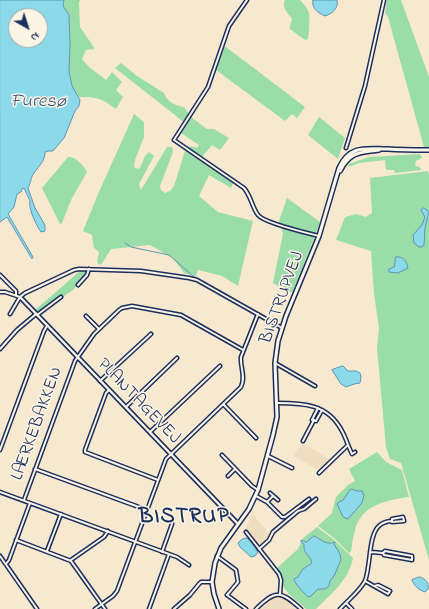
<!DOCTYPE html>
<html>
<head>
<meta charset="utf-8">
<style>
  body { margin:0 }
  #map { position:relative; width:429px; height:609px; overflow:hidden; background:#f7e9d0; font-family:"Indie Flower",sans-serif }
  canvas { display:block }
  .north { position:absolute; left:8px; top:8px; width:40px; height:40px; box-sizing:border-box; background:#fcf5e5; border:1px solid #a2a6af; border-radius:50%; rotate:141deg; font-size:11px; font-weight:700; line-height:16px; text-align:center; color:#1b2f5e }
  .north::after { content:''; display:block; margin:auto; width:14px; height:18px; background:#1b2f5e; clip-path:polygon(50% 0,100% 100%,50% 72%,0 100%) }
</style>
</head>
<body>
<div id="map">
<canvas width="429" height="609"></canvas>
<div class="north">N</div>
</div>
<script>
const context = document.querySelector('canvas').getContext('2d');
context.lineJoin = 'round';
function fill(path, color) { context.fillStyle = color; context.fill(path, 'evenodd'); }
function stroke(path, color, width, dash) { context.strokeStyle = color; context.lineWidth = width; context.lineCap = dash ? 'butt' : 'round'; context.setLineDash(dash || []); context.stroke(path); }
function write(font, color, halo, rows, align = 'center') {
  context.font = font + ' "Indie Flower",sans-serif'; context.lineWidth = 3; context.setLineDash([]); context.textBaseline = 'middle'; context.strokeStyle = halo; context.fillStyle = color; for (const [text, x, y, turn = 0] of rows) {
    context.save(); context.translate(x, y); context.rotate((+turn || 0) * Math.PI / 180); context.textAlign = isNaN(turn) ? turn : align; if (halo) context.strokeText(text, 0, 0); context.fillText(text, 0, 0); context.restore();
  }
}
fill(new Path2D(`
  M 302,443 L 331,460 L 320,471 L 294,456 Z
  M 253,514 L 269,534 L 268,538 L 260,545 L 258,545 L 247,530 L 247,525 Z
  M 280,598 L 284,598 L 296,609 L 261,609 L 271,599 Z`), '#efddbf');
fill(new Path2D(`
  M 64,0 L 81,0 L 79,2 L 80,27 L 95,49 L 86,50 L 82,59 L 89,67 L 106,80 L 112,72 L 122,82 L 116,90 L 123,97 L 116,109 C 100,98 98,97 79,97 L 72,86 L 69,72 L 70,44 L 69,15 L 63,6 Z
  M 285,0 L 300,0 C 303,3 308,9 309,13 C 310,16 309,36 308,39 L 305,40 L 290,29 L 290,26 L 292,19 C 288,13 281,7 285,0 Z
  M 387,0 L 401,0 L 429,77 L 429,147 L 424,147 L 388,17 L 385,13 Z
  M 224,47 L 226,47 L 305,107 L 297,118 L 292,114 L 285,121 L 216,70 Z
  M 121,63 L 137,76 L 164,93 C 167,101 175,106 184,107 L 191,117 L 207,129 L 214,129 L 229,138 L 220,150 L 212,145 L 202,157 L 233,183 L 231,188 L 209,175 L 199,196 L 218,212 L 253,221 L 238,286 L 222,276 L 198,270 L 196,276 L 184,273 L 173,258 L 150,245 L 111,249 L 101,265 L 97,263 L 99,252 L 94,248 L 92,235 L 83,231 L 98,194 L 134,114 L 144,122 L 144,137 L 135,160 L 134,167 L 138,169 L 140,168 L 145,156 L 149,152 L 154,156 L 139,184 L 141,190 L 167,147 L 172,147 L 173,152 L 160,186 L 161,190 L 165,193 L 170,191 L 174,186 L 185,151 L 191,146 L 197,148 L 199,145 L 181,133 L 185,123 L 115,68 Z
  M 319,117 L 345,138 L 338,159 L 308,135 Z
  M 420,154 L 422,158 L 416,161 L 415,166 L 420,167 L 421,170 L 395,173 L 394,170 L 386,170 L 385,160 L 359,163 L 348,167 L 349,164 L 369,157 Z
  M 68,157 C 77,157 83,165 87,172 L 71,200 L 62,223 L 60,224 L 42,188 Z
  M 428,171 L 429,175 L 429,560 L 401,463 L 390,459 L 386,447 L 377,348 L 379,328 L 374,294 L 371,251 L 336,240 L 345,217 L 356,214 L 366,217 L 372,213 L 370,178 Z
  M 287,198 L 320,222 L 316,234 L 280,224 L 279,221 Z
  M 281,226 L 315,236 L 292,293 L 273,283 L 283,234 Z
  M 80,271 L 88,271 L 88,272 L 74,289 L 63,297 L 61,296 L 39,313 L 35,310 Z
  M 377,452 L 386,462 L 402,470 L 409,497 C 387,500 361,505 355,530 C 353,537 352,545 351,552 L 349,553 L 334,538 L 318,526 L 332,513 L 336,497 L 348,485 L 355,481 L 349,469 Z
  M 317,527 L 333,539 L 353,558 C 349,580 331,594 316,609 L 306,609 C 299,602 288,595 283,586 C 280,580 282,575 277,568 L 298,549 L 303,538 Z`), '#9adda9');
const water = new Path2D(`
  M 0,0 L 64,0 L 63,6 L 69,15 L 70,44 L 69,72 L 72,86 L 80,100 L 79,106 L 75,111 L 64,138 L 53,151 L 48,151 L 45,152 C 45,161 39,166 34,173 C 31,176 31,183 28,188 L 35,208 L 45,225 L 45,231 L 41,232 C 36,225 28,208 30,201 L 24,188 L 22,189 L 21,192 L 17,194 L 14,207 L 8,214 L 33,257 L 32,259 L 7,217 L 0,222 ZM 16,16 L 40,16 L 40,40 L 16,40 Z
  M 313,0 L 337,0 C 339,8 332,14 325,16 C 318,13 311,8 313,0 Z
  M 424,208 L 429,212 L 425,228 L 424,245 L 422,247 L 419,247 L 414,243 L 413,235 L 422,225 L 425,217 L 421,210 Z
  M 396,257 C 403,256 407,261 408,268 L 398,273 L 389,272 L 389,269 L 394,267 Z
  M 343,366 L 348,371 L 356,371 L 360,373 L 361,377 L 360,383 L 354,384 L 346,387 L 341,384 L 332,370 Z
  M 351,489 L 357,491 L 362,491 L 364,495 L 362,503 L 348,519 L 343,517 L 337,504 L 339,502 L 343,500 Z
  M 314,536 C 321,539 326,546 335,542 L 334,544 L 340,554 L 341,560 L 334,576 L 330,581 L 329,586 L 325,589 L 318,589 L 311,596 L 308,597 C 304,593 294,583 294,579 L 298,577 L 303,569 L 312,563 C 310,554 303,555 304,544 L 301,542 L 301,540 L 306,542 Z
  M 246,538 L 249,539 L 258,552 L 255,556 L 251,557 L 240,547 L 238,543 L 241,540 Z
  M 420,577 C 426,579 429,583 428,589 L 425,592 C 419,590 414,586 412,580 Z`);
fill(water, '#8cd9ea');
stroke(water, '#5f95b2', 1);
stroke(new Path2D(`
  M 125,243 L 131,247 L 169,255 L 193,276 L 215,288
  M 219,290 L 272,321`), '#5f95b2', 1);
const minor = new Path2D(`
  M 247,0 L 229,26 L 208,87 L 174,140 L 244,188 C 251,196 252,207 258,215 C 264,223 307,233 319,236
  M 346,148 L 365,86 L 384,0
  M 0,275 L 16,291 L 16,295
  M 78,285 L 87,275 L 89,269
  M 0,292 L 5,292 L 20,297
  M 10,314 L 20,297 L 25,293 L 74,270 L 79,269 L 141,271 L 189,278 L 197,280 L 282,328
  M 37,315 L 61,297
  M 86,316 L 98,328
  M 0,349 L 17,330 L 36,314
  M 275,363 L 315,386
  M 100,381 L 151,334
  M 109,390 L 106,393 L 85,450 L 85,452 L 158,480
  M 277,403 C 304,403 328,404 342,431 C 346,438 348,446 352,454 L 355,452
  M 224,405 L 256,438
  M 126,407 L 177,358
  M 318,408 L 312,420 L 316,421 L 322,410
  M 150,432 L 220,366
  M 303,441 L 314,420
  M 0,450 L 44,331 L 47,326
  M 222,455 L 252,486 L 258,490
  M 268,456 L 292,468
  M 35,469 L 147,510
  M 319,473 L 348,445
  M 228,476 L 235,469
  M 0,492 L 177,557 L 189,565
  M 270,493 L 278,500
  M 256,496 L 267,502 L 282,517 L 285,517 L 309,499
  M 24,500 L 75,361 L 94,334 L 119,310 L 122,308 L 132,306 L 181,315 L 243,350
  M 267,502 L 273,496
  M 246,532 L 279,574 L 281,580 L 280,594
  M 16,540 L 71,561 L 105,609
  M 259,549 L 269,540 L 273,532 L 298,511 L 304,509 L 316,499
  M 47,551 L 61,514
  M 162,552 L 172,524
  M 371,552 L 383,553 L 384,555 L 412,560 L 412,556 L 385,551 L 383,553
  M 0,556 L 37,609
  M 217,556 L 236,570 L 238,582 L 227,595 L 246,609
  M 71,560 L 104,537 L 108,531
  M 6,564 L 9,560 L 30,503
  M 365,581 L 388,594 L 390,591 L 378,585 L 375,586
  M 346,603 L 352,609
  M 95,609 L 113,596 L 117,591 L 166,459 L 241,387 C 246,377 240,367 241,357 L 258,314
  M 149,609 L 169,554
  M 174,609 L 190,595 L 199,584 L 201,582 L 211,582
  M 256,609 C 276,589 281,591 301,609
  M 340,609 C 348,600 359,592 365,581 C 371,566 368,534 380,525 C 384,522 388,521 392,521 L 392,519 L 403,517 L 404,521 L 392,522 L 392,521`);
const tertiary = new Path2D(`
  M 20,297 L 238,524`);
const secondary = new Path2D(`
  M 340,171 C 350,151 360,153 379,150
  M 219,609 L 214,594 L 212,582 L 215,563 L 221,548 L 249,509 L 258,490 L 273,435 L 277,417 L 275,363 L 278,341 L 286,316 L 319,236 L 339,168 C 350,144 367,149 388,149 C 401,150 415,150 429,150`);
stroke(minor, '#1b2f5e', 5);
stroke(tertiary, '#1b2f5e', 5.5);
stroke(secondary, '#1b2f5e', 6);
stroke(minor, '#fcf5e5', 2);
stroke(tertiary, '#fcf5e5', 2.5);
stroke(secondary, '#fcf5e5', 3);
write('18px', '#1b2f5e', '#fcf5e5', [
  ["BISTRUPVEJ",283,298,-70],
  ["PLANTAGEVEJ",138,402,46],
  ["LÆRKEBAKKEN",38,424,-70]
]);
write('italic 19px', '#375a81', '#fcf5e5', [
  ["Furesø",38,103]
]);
context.letterSpacing = '1px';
write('bold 22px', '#1b2f5e', '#fcf5e5', [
  ["BISTRUP",184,518]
]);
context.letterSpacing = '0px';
</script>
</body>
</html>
